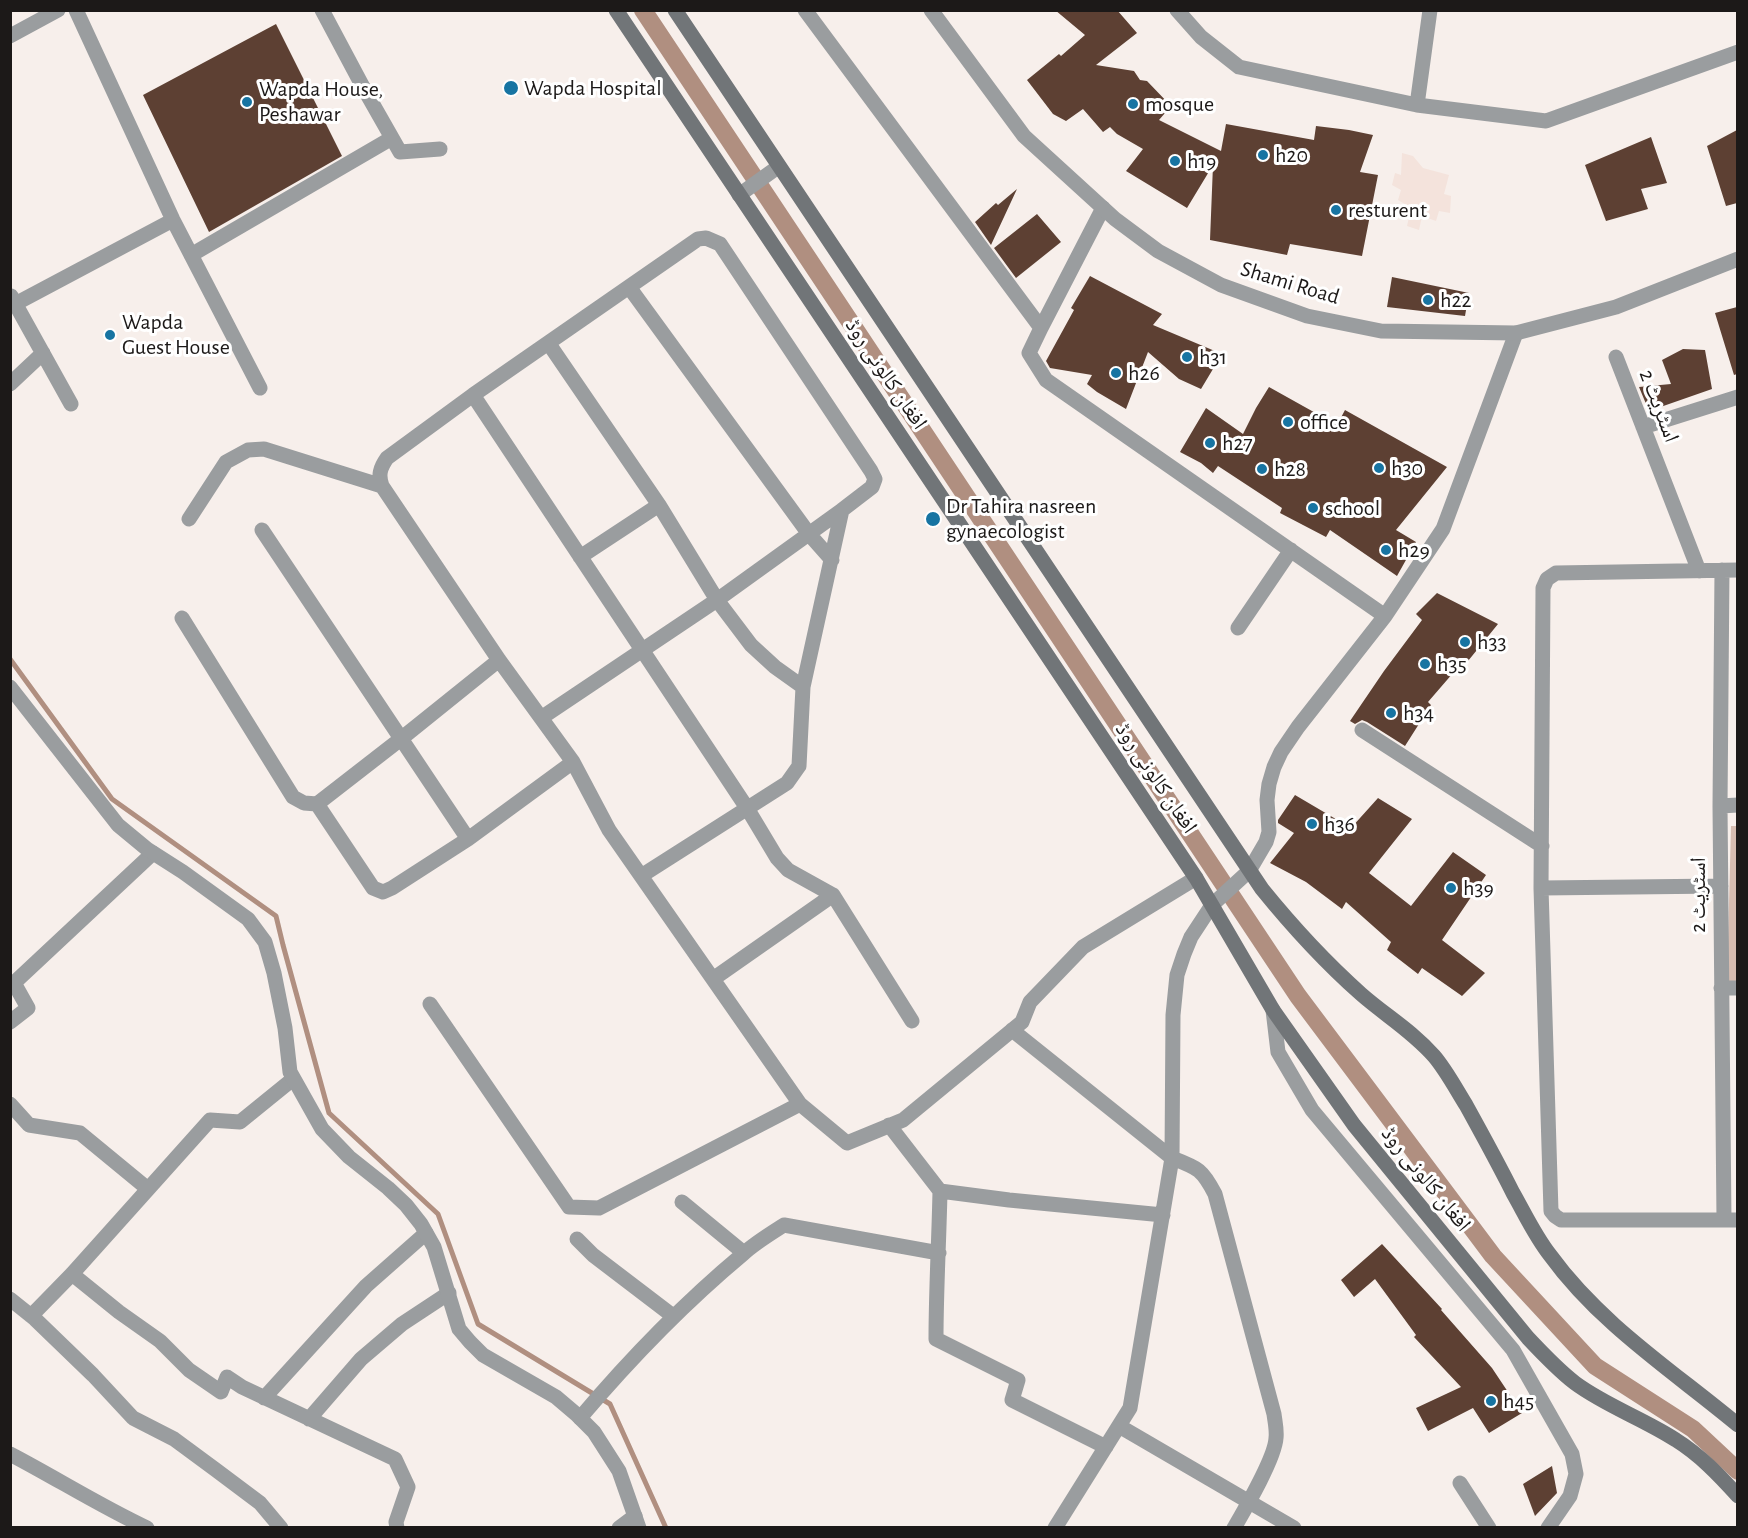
<!DOCTYPE html>
<html>
<head>
<meta charset="utf-8">
<style>
  body { margin:0 }
  #map { position:relative; width:1748px; height:1538px; overflow:hidden; background:#f7efeb; font-family:"Alegreya Sans",sans-serif }
  canvas { display:block }
  .frame { position:absolute; inset:0; border:12px solid #1c1918; pointer-events:none }
</style>
</head>
<body>
<div id="map">
<canvas width="1748" height="1538"></canvas>
<div class="frame"></div>
</div>
<script>
const context = document.querySelector('canvas').getContext('2d');
context.lineJoin = 'round';
function fill(path, color) { context.fillStyle = color; context.fill(path, 'evenodd'); }
function stroke(path, color, width, dash) { context.strokeStyle = color; context.lineWidth = width; context.lineCap = dash ? 'butt' : 'round'; context.setLineDash(dash || []); context.stroke(path); }
function write(font, color, halo, rows, align = 'center') {
  context.font = font + ' "Alegreya Sans","Noto Naskh Arabic",sans-serif'; context.lineWidth = 6; context.setLineDash([]); context.textBaseline = 'middle'; context.strokeStyle = halo; context.fillStyle = color; for (const [text, x, y, turn = 0] of rows) {
    context.save(); context.translate(x, y); context.rotate((+turn || 0) * Math.PI / 180); context.textAlign = isNaN(turn) ? turn : align; if (halo) context.strokeText(text, 0, 0); context.fillText(text, 0, 0); context.restore();
  }
}
fill(new Path2D(`
  M 1402,153 L 1413,156 L 1423,168 L 1449,175 L 1444,194 L 1451,196 L 1450,213 L 1439,211 L 1436,221 L 1422,216 L 1419,230 L 1407,226 L 1410,213 L 1410,207 L 1398,200 L 1401,190 L 1392,185 L 1395,173 L 1401,175 Z`), '#f4e3dc');
fill(new Path2D(`
  M 1731,826 L 1737,826 L 1737,981 L 1727,981 Z`), '#d7bdb1');
stroke(new Path2D(`
  M 10,659 L 112,799 L 276,916 L 283,945 L 329,1113 L 438,1214 L 478,1324 L 610,1404 L 666,1528`), '#b08f80', 5);
stroke(new Path2D(`
  M 643,10 L 1298,996 L 1493,1256 L 1595,1366 L 1693,1429 L 1738,1471`), '#b08f80', 18);
fill(new Path2D(`
  M 1055,10 L 1117,10 L 1137,33 L 1096,65 L 1134,71 L 1140,80 L 1147,81 L 1171,106 L 1159,120 L 1221,151 L 1226,124 L 1314,140 L 1316,126 L 1349,130 L 1373,135 L 1360,172 L 1378,175 L 1362,256 L 1290,244 L 1287,255 L 1210,240 L 1213,165 L 1187,208 L 1126,171 L 1143,149 L 1117,134 L 1110,127 L 1103,132 L 1083,109 L 1066,121 L 1053,114 L 1027,80 L 1059,54 L 1061,56 L 1085,35 Z
  M 276,24 L 342,156 L 209,232 L 143,95 Z
  M 1737,130 L 1737,203 L 1726,206 L 1707,146 Z
  M 1651,137 L 1667,183 L 1641,189 L 1648,209 L 1606,221 L 1585,165 Z
  M 1017,189 L 991,245 L 975,222 L 996,203 L 998,205 Z
  M 1037,214 L 1061,242 L 1016,278 L 994,248 Z
  M 1090,276 L 1162,314 L 1153,325 L 1222,354 L 1201,389 L 1179,379 L 1148,352 L 1126,409 L 1097,392 L 1087,384 L 1092,375 L 1050,368 L 1046,361 L 1074,310 L 1071,308 Z
  M 1392,277 L 1469,293 L 1465,316 L 1387,307 Z
  M 1737,307 L 1737,374 L 1734,375 L 1715,313 Z
  M 1683,349 L 1705,350 L 1712,389 L 1649,411 L 1639,387 L 1671,384 L 1662,360 Z
  M 1269,387 L 1337,425 L 1345,410 L 1447,467 L 1396,530 L 1416,542 L 1397,576 L 1330,530 L 1326,537 L 1280,513 L 1282,508 L 1218,466 L 1213,473 L 1201,463 L 1180,452 L 1206,408 L 1243,434 L 1256,408 Z
  M 1437,593 L 1498,624 L 1468,661 L 1466,658 L 1428,702 L 1431,705 L 1405,746 L 1367,722 L 1362,720 L 1355,724 L 1350,721 L 1384,671 L 1422,620 L 1416,614 Z
  M 1295,795 L 1351,828 L 1378,798 L 1412,819 L 1369,873 L 1411,906 L 1453,852 L 1486,875 L 1442,940 L 1485,973 L 1462,996 L 1422,968 L 1418,974 L 1387,950 L 1391,942 L 1346,902 L 1342,909 L 1306,882 L 1270,863 L 1294,833 L 1278,823 L 1278,820 Z
  M 1382,1244 L 1442,1309 L 1441,1310 L 1492,1368 L 1522,1413 L 1489,1433 L 1473,1408 L 1428,1431 L 1416,1408 L 1461,1387 L 1414,1337 L 1416,1335 L 1375,1279 L 1354,1297 L 1341,1280 Z
  M 1552,1466 L 1557,1493 L 1535,1516 L 1523,1484 Z`), '#5d4033');
stroke(new Path2D(`
  M 76,10 L 173,220 L 260,388
  M 322,10 L 363,87 L 400,152 L 440,149
  M 805,10 L 1041,328 L 1029,353 L 1046,380 L 1385,616
  M 1177,10 L 1201,37 L 1239,67 L 1417,105 L 1546,121 L 1738,52
  M 10,36 L 58,10
  M 1417,105 L 1430,10
  M 739,195 L 778,167
  M 191,255 L 392,138
  M 629,287 L 809,534 L 832,560
  M 11,296 L 71,404
  M 15,304 L 173,220
  M 1041,328 L 1103,208
  M 549,344 L 659,505 L 717,600 L 751,645 L 775,667 L 803,687
  M 1616,357 L 1699,571
  M 10,384 L 43,353
  M 473,395 L 747,808 L 777,858 L 788,870 L 833,895 L 912,1021
  M 1643,427 L 1738,397
  M 189,519 L 226,462 L 248,450 L 264,449 L 382,486
  M 262,530 L 468,839
  M 580,557 L 659,505
  M 1722,570 L 1720,806 L 1724,1220
  M 1738,570 L 1556,573 L 1547,579 L 1543,588 L 1541,888 L 1551,1211 L 1555,1216 L 1561,1220 L 1738,1220
  M 182,618 L 293,797 L 304,803 L 317,804 L 402,738 L 499,660
  M 1238,628 L 1291,550
  M 541,718 L 717,600 L 842,510
  M 1362,730 L 1542,846
  M 317,804 L 373,888 L 383,892 L 392,888 L 468,839 L 573,762
  M 1720,806 L 1738,805
  M 641,876 L 787,783 L 799,766 L 803,687 L 842,510 L 872,487 L 875,479 L 871,471 L 720,244 L 706,238 L 698,239 L 473,395 L 387,458 C 380,468 378,475 382,486 L 499,660 L 573,762 L 609,830 L 800,1104 L 847,1143 L 903,1120 L 1022,1022 L 1030,1002 L 1083,947 L 1196,878
  M 1541,888 L 1721,886
  M 713,979 L 833,895
  M 1721,988 L 1738,988
  M 430,1004 L 569,1207 L 599,1208 L 800,1104
  M 1273,1010 L 1278,1052 L 1312,1110 L 1513,1350 L 1572,1454 L 1576,1474 L 1570,1496 L 1548,1528
  M 10,1022 L 28,1008 L 14,983 L 153,853
  M 1012,1030 L 1172,1158 C 1198,1168 1202,1169 1215,1194 L 1274,1414 C 1275,1422 1277,1430 1276,1438 C 1275,1458 1245,1509 1234,1528
  M 10,1104 L 29,1125 L 80,1133 L 148,1189
  M 889,1125 L 940,1191 L 1009,1200 L 1163,1215
  M 940,1191 C 939,1241 936,1290 936,1339 L 1018,1380 L 1012,1400 L 1106,1447
  M 682,1202 L 744,1253
  M 577,1239 L 593,1255 L 673,1316
  M 72,1274 L 119,1312 L 160,1341 L 189,1370 L 221,1392 L 227,1377 L 242,1387 L 395,1459 L 408,1487 L 396,1522 L 397,1528
  M 10,1299 L 35,1319 L 93,1375 L 133,1418 L 174,1439 L 216,1470 L 260,1503 L 281,1528
  M 31,1316 L 72,1274 L 210,1120 L 240,1122 L 293,1079
  M 264,1398 L 366,1286 L 426,1233
  M 580,1418 C 630,1359 683,1304 743,1254 C 755,1243 770,1234 784,1225 L 939,1253
  M 309,1419 L 361,1359 L 402,1324 L 449,1293
  M 1119,1426 L 1294,1528
  M 10,1454 C 56,1478 100,1506 147,1528
  M 1460,1483 L 1489,1528
  M 619,1528 L 635,1516
  M 1055,1528 L 1130,1408 L 1172,1158 L 1173,1015 L 1177,975 L 1184,954 L 1191,937 L 1212,905 L 1249,871 L 1266,842 L 1269,832 L 1267,800 L 1269,784 L 1274,767 L 1281,752 L 1298,727 L 1385,616 L 1443,529 L 1516,333`), '#9a9d9f', 15);
stroke(new Path2D(`
  M 931,10 L 1024,136 L 1115,219 L 1158,251 L 1221,285 L 1307,316 L 1381,331 L 1516,333 L 1616,307 L 1738,259
  M 10,687 L 118,825 L 147,849 L 183,872 L 248,919 L 265,942 L 274,973 L 285,1028 L 290,1072 L 322,1129 L 349,1157 L 388,1188 L 406,1205 L 421,1224 L 434,1247 L 459,1329 L 470,1342 L 483,1355 L 556,1397 L 576,1414 L 594,1432 L 619,1471 L 639,1528`), '#9a9d9f', 15);
stroke(new Path2D(`
  M 616,10 L 1196,878 L 1273,1010 L 1354,1125 L 1528,1338 C 1543,1354 1558,1370 1575,1383 C 1606,1406 1644,1419 1676,1440 C 1700,1455 1719,1475 1738,1496
  M 675,10 L 1262,889 C 1292,926 1325,962 1361,994 C 1386,1016 1411,1030 1434,1056 C 1446,1070 1456,1089 1466,1105 C 1482,1134 1498,1163 1513,1193 C 1525,1214 1535,1236 1550,1255 C 1600,1324 1673,1371 1738,1425`), '#717578', 15);
for (const [x, y, r, color] of [
  [511,88,8,"#1774a2"],
  [247,102,6,"#1774a2"],
  [1133,104,6,"#1774a2"],
  [1263,155,6,"#1774a2"],
  [1175,161,6,"#1774a2"],
  [1336,210,6,"#1774a2"],
  [1428,300,6,"#1774a2"],
  [110,335,6,"#1774a2"],
  [1187,357,6,"#1774a2"],
  [1116,373,6,"#1774a2"],
  [1288,422,6,"#1774a2"],
  [1210,443,6,"#1774a2"],
  [1379,468,6,"#1774a2"],
  [1262,469,6,"#1774a2"],
  [1313,508,6,"#1774a2"],
  [933,519,8,"#1774a2"],
  [1386,550,6,"#1774a2"],
  [1465,642,6,"#1774a2"],
  [1425,664,6,"#1774a2"],
  [1391,713,6,"#1774a2"],
  [1312,824,6,"#1774a2"],
  [1451,888,6,"#1774a2"],
  [1491,1401,6,"#1774a2"]
]) { const dot = new Path2D(); dot.arc(x, y, r, 0, 2 * Math.PI); context.fillStyle = color; context.fill(dot); stroke(dot, '#fff', 2); }
write('22px', '#1c1918', '#fff', [
  ["Wapda Hospital",524,88],
  ["Wapda House,",259,89],
  ["Peshawar",259,114],
  ["mosque",1145,104],
  ["h20",1275,155],
  ["h19",1187,161],
  ["resturent",1348,210],
  ["h22",1440,300],
  ["Wapda",122,322],
  ["Guest House",122,347],
  ["h31",1199,357],
  ["h26",1128,373],
  ["office",1300,422],
  ["h27",1222,443],
  ["h30",1391,468],
  ["h28",1274,469],
  ["Dr Tahira nasreen",946,506],
  ["gynaecologist",946,531],
  ["school",1325,508],
  ["h29",1398,550],
  ["h33",1477,642],
  ["h35",1437,664],
  ["h34",1403,713],
  ["h36",1324,824],
  ["h39",1463,888],
  ["h45",1503,1401]
], 'left');
write('22px', '#1c1918', '#fff', [
  ["Shami Road",1290,283,17],
  ["افغان کالونی روڈ",886,374,56],
  ["اسٹریٹ 2",1659,406,69],
  ["افغان کالونی روڈ",1156,778,56],
  ["اسٹریٹ 2",1698,895,-90],
  ["افغان کالونی روڈ",1426,1179,51]
]);
</script>
</body>
</html>
